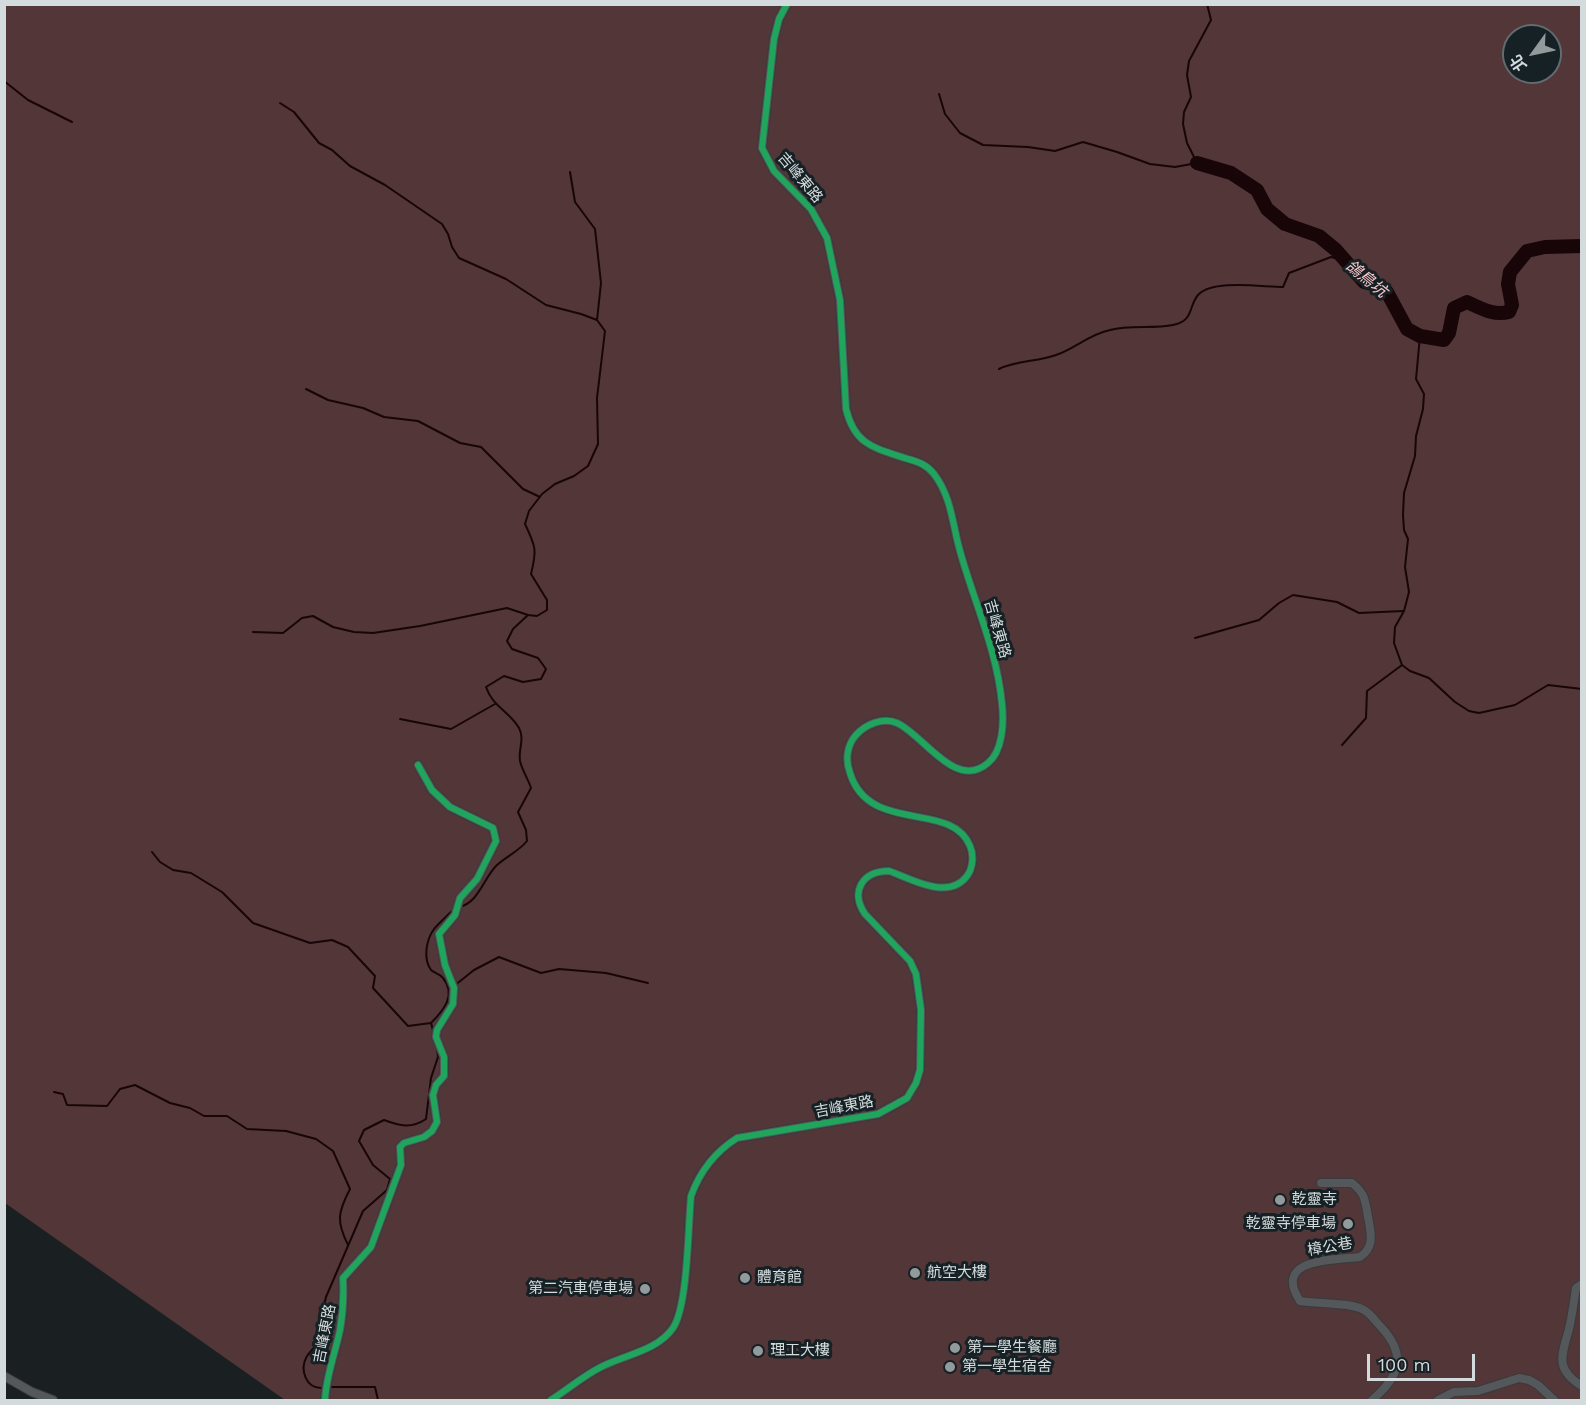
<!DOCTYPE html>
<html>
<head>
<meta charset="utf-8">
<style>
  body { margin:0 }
  #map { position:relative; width:1586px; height:1405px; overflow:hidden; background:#1a2022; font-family:"Work Sans","Noto Sans TC",sans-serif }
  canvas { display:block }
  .frame { position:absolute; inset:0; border:6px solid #d4dbdd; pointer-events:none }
  .north { position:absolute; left:1502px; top:24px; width:60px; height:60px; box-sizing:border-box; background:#162125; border:2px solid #626b6f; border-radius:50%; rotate:237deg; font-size:16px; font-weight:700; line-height:24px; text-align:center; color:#d4dbdd }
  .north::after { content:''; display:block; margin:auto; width:21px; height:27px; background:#939a9c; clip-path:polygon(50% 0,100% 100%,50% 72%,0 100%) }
  .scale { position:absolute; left:1367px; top:1354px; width:108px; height:27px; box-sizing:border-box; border:3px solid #d4dbdd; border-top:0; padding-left:8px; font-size:18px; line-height:21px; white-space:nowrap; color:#d4dbdd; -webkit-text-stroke:4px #162125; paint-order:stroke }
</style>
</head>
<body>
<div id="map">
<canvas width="1586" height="1405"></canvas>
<div class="frame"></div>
<div class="north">北</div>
<div class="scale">100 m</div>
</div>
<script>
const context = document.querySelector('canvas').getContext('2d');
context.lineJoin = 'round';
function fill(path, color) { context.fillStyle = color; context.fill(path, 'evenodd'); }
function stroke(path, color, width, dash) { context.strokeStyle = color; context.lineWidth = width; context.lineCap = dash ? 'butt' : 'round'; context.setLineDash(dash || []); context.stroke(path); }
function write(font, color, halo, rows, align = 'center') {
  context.font = font + ' "Work Sans","Noto Sans TC",sans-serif'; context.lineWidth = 6; context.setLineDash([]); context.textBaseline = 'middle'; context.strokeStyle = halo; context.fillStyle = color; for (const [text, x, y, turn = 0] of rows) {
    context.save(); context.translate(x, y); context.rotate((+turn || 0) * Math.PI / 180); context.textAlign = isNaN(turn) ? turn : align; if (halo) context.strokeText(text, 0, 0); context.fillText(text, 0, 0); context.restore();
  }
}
fill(new Path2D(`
  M 5,5 L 1581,5 L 1581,1400 L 285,1400 L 5,1203 ZM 1514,36 L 1550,36 L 1550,72 L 1514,72 Z`), '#523638');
stroke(new Path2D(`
  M 4,81 L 28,100 L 72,122
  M 939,94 L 945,114 L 960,133 L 983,145 L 1028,147 L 1055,151 L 1083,142 L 1117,152 L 1150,164 L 1175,167 L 1197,163 L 1187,143 L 1183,124 L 1184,112 L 1191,97 L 1187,75 L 1189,61 L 1211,20 L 1207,4
  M 280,103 L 294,112 L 319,143 L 332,150 L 350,166 L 385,185 L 442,224 L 448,234 L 452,247 L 459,258 L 506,279 L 546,305 L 581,314 L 597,320 L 605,331 L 597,398 L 598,444 L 588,466 L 574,476 L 555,484 L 542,494 L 529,511 L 525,524 C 536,547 537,550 531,574 L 547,600 L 547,610 L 537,616 L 528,615 L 513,629 L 507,641 L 512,649 L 538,658 L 546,669 L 541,679 L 523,682 L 504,676 L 486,687 C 492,706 510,712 519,728 C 525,739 518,750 520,761 C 522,770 528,779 531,788 L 518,812 L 526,830 L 527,841 C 519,851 507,856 497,865 C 484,877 479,903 459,907
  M 570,172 L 575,202 L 595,229 L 601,283 L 597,320
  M 1420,336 L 1416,379 L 1424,394 L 1423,409 L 1416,436 L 1415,456 L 1404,493 L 1403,515 L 1404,530 L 1408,539 L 1405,567 L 1409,592 L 1404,611 L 1395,627 L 1394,643 L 1402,665 L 1410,671 L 1429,678 L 1455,702 L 1469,711 L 1479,713 L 1515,705 L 1548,685 L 1582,689
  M 999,369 C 1017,360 1037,362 1056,355 C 1074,349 1090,334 1110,330 C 1130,325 1154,329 1173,325 C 1194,321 1188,307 1198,295 C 1213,279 1262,287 1283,287 L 1289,273 L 1331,257 L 1346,261
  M 306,389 L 328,400 L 363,408 L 384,417 L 418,421 L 460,443 L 481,447 L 523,489 L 540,497
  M 253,632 L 283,633 L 302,618 L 313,616 L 333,627 L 354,632 L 373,633 L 420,626 L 507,608 L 528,615
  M 1195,638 L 1259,620 L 1279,603 L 1293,595 L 1337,602 L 1359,613 L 1403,611
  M 400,719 L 451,729 L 495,704
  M 1342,745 L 1366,718 L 1367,691 L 1402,665
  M 152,852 L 160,862 L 173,870 L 191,873 L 222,892 L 253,923 L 310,943 L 332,940 L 348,947 L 375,976 L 373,988 L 408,1026 L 431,1023
  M 454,986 L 474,970 L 499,957 L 541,973 L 559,969 L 606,973 L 648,983
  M 434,1034 L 431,1023 C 443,1011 457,995 443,978 C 440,974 434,973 431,970 C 423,959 426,940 434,929 C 439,923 448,915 454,909
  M 54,1092 L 63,1094 L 67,1105 L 107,1106 L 120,1089 L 135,1085 L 170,1103 L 190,1108 L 204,1116 L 227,1116 L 247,1129 L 286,1131 L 316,1139 L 333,1151 L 350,1189 C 338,1212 336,1221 348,1245
  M 329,1387 L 375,1387 L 378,1400
  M 323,1388 C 306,1389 299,1370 307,1356 C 310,1352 314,1348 317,1344 L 325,1344 L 327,1339 L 320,1321 L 326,1297 L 363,1211 L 387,1190 L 390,1179 L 373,1165 L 359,1141 L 364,1130 L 384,1120 C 400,1126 411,1129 426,1119 L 431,1078 L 438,1057 L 437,1048`), '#180507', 2);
stroke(new Path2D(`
  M 1197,163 L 1231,173 L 1257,190 L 1267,209 L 1285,224 L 1319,236 L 1336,250 L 1364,282 L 1380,286 L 1387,292 L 1407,329 L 1420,336 L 1444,340 L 1449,333 L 1454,308 L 1467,302 C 1480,308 1494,316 1509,312 L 1512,305 L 1508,284 L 1510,272 L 1527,251 L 1545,247 L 1582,246`), '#180507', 14);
const street = new Path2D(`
  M 1321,1183 L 1352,1183 C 1357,1187 1362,1192 1364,1198 C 1366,1204 1367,1211 1368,1217 C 1371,1233 1375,1247 1360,1257 C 1333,1260 1272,1258 1300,1301 C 1318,1304 1349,1302 1364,1310 C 1371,1314 1376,1322 1381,1327 C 1408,1356 1399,1377 1372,1400
  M 1582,1284 L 1576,1288 C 1574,1301 1572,1316 1569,1329 C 1562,1355 1554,1369 1582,1386
  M 4,1376 L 32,1392 L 53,1400
  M 325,1400 C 326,1376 335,1354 340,1330 C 343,1313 344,1296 343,1278 L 371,1247 L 401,1165 L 400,1147 L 404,1143 L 424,1137 L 432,1131 L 437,1122 L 433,1095 L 436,1085 L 444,1076 L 444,1057 L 436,1037 L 437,1030 L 453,1004 L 454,988 L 445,965 L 439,934 L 455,915 L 460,898 L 477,879 L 496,841 L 493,828 L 450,807 L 432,790 L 418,765
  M 551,1400 C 567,1390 583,1376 601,1367 C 624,1355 657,1351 673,1328 C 688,1306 688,1226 691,1196 C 700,1171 715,1152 737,1138 L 878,1114 L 907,1098 L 916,1083 L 920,1070 L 921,1010 L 916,974 L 910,961 L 865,914 C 850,892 862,871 889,871 C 912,879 948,901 967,876 C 973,868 974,855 970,846 C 952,800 869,835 850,773 C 845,760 847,745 856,735 C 866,724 883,717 897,723 C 924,735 955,791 988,763 C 1003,751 1004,722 1002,704 C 997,650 974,602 960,551 C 952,523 952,498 934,474 C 927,465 919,462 908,459 C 875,448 855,446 846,409 L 840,300 L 827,238 L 811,209 L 774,171 L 762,148 L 774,39 L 779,19 L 787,4
  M 1438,1400 L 1454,1392 L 1478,1391 L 1519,1378 L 1529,1380 L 1538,1385 L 1554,1400`);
stroke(street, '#373b3d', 10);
stroke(street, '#54585a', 8);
stroke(new Path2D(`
  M 325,1400 C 326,1376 335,1354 340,1330 C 343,1313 344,1296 343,1278 L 371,1247 L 401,1165 L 400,1147 L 404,1143 L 424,1137 L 432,1131 L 437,1122 L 433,1095 L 436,1085 L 444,1076 L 444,1057 L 436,1037 L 437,1030 L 453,1004 L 454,988 L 445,965 L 439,934 L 455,915 L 460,898 L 477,879 L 496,841 L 493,828 L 450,807 L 432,790 L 418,765
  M 551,1400 C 567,1390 583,1376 601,1367 C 624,1355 657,1351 673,1328 C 688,1306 688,1226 691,1196 C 700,1171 715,1152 737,1138 L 878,1114 L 907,1098 L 916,1083 L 920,1070 L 921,1010 L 916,974 L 910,961 L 865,914 C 850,892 862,871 889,871 C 912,879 948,901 967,876 C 973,868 974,855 970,846 C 952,800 869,835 850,773 C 845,760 847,745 856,735 C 866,724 883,717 897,723 C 924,735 955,791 988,763 C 1003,751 1004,722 1002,704 C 997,650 974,602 960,551 C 952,523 952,498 934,474 C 927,465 919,462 908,459 C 875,448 855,446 846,409 L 840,300 L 827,238 L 811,209 L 774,171 L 762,148 L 774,39 L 779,19 L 787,4`), '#20a55d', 6);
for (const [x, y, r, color] of [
  [1280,1200,6,"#939a9c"],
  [1348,1224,6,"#939a9c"],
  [915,1273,6,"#939a9c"],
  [745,1278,6,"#939a9c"],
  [645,1289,6,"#939a9c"],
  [955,1348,6,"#939a9c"],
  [758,1351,6,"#939a9c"],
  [950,1367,6,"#939a9c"]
]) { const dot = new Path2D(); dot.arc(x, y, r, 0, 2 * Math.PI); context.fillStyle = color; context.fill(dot); stroke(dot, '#162125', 2); }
write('15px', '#d4dbdd', '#162125', [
  ["吉峰東路",800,178,50],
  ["吉峰東路",997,629,74],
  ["吉峰東路",844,1107,-11],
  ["樟公巷",1330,1247,-10],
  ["吉峰東路",325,1334,-79]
]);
write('15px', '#d4dbdd', '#162125', [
  ["乾靈寺",1292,1200],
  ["乾靈寺停車場",1336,1224,"right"],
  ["航空大樓",927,1273],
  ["體育館",757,1278],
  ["第二汽車停車場",633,1289,"right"],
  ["第一學生餐廳",967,1348],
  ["理工大樓",770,1351],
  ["第一學生宿舍",962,1367]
], 'left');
write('italic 16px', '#ffc9cc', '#162125', [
  ["鴿鳥坑",1366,279,39]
]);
</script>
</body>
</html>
